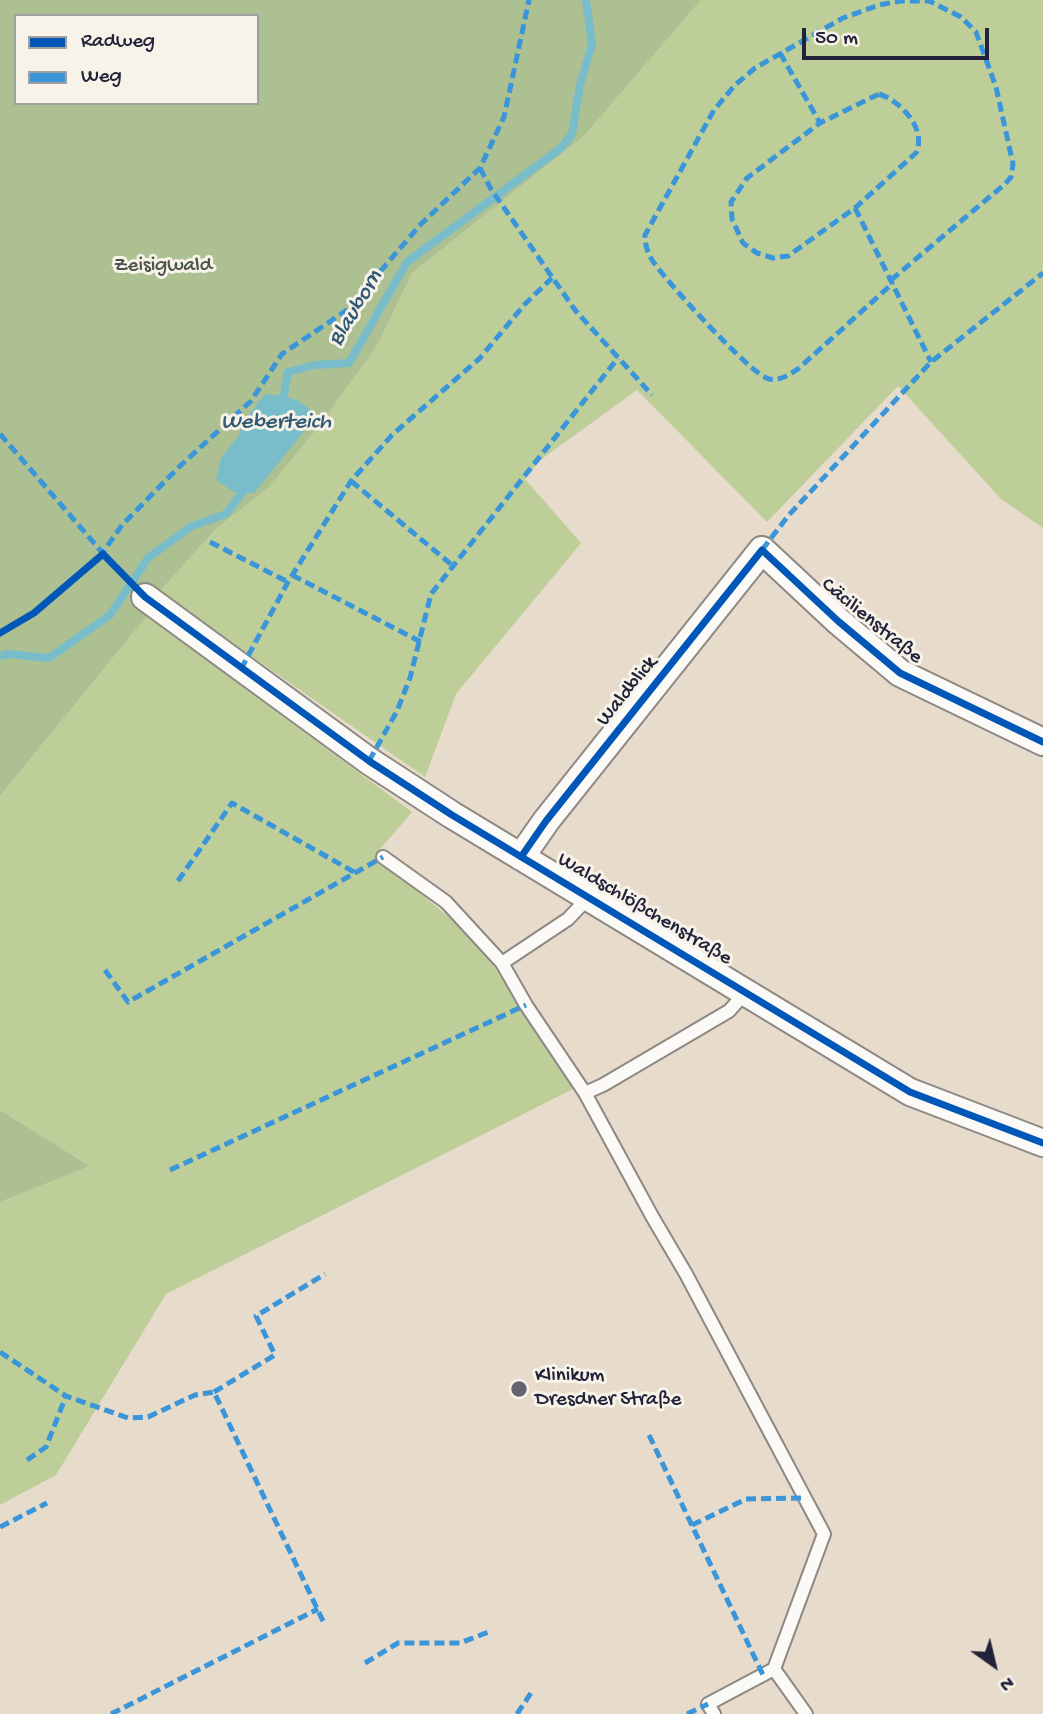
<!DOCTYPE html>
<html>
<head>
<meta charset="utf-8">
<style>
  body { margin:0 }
  #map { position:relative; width:1043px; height:1714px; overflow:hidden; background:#e7dbcc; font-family:"Gochi Hand",sans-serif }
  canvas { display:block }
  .legend { position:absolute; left:14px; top:14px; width:245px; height:91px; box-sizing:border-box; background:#f7f3e8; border:2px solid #a29fa3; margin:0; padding:9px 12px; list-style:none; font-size:21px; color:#22223b }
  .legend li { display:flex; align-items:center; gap:14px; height:35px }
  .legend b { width:35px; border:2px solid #a29fa3 }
  .north { position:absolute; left:959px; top:1630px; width:70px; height:70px; -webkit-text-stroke:5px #f7f3e8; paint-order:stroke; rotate:146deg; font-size:19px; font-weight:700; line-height:28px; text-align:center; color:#22223b }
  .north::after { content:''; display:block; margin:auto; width:24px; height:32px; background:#22223b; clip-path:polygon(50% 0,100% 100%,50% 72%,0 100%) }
  .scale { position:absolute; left:802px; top:28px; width:187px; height:32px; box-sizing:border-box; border:4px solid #22223b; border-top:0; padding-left:9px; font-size:21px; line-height:24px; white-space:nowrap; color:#22223b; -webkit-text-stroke:5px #f7f3e8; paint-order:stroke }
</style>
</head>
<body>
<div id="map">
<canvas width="1043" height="1714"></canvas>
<ul class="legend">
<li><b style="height:9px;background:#0057b8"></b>Radweg</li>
<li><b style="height:9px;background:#3b95d9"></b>Weg</li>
</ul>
<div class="north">N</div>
<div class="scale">50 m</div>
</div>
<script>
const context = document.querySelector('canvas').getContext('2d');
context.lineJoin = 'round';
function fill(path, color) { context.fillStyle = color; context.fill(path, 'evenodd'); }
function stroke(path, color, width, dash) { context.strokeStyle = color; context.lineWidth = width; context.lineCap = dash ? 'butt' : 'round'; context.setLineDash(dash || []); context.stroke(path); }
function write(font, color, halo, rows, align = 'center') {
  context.font = font + ' "Gochi Hand",sans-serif'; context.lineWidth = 6; context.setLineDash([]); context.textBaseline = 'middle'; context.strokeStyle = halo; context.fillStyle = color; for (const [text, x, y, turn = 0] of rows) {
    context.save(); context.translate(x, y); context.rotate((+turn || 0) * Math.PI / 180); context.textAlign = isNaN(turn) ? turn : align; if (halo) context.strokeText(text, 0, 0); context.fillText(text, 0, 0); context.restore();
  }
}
fill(new Path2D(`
  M 701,0 L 1043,0 L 1043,528 L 1001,499 L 898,386 L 767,522 L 637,390 L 539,461 L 525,479 L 581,543 L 456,694 L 425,777 L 159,592 L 217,528 L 267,489 L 378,344 L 412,273 L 584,136 Z
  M 147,616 L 412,812 L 375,855 L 464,930 L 497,971 L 575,1088 L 166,1294 L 56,1475 L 0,1505 L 0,1202 L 90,1166 L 0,1110 L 0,796 Z`), '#bece99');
fill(new Path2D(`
  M 0,0 L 701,0 L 584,136 L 412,273 L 378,344 L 318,427 L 267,489 L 217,528 L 159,592 L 147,616 L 0,796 ZM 16,16 L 257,16 L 257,103 L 16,103 Z
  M 0,1110 L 90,1166 L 0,1202 Z`), '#adc092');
fill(new Path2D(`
  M 269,394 L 297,400 L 314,412 L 310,424 L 254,493 L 234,492 L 216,480 L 221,458 L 240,434 L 241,426 L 263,396 Z`), '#79bcca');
stroke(new Path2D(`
  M 291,403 L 283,399 L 288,372 L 315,365 L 349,363 L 407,262 L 561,148 L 572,134 L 580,85 L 592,44 L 586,0
  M 0,656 L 8,654 L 49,658 L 110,615 L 148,558 L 190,527 L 226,514 L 248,485`), '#79bcca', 8);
const lane = new Path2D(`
  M 383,857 L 446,902 L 502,963
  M 589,897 L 568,919 L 502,963 L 526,1005 L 585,1093 L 603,1085 L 729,1011 L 746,992
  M 585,1093 L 653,1218 L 686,1274 L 824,1534 L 774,1669
  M 714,1714 L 708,1704 L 774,1669 L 806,1714`);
const street = new Path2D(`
  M 145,597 L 369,761 L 452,815 L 910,1092 L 1043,1143
  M 521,857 L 546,821 L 762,550 L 838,621 L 900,673 L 1043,742`);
stroke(lane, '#8e8884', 16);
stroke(street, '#8e8884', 30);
stroke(lane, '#fbfaf7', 12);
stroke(street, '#fbfaf7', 26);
stroke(new Path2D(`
  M 780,53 L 820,123
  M 879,94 C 901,101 927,129 916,153 L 855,208 L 788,256 L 773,258 L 757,253 L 743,243 L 732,219 L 731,202 L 747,178 L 820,123 Z
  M 480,168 L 491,189 L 575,310 L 652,395
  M 855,208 L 931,362
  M 891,280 L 1005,184 L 1011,177 L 1013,164 L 996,87 L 976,32 L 961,17 L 929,1 L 900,1 L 879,5 L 843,18 L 755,68 L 735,85 L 714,110 L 645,235 C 645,245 647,251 652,260 C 664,279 752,376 769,379 C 781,381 788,375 798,369 L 893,283
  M 0,434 L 107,558
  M 351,481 L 452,565
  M 210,542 L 288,582
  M 762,550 L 788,516 L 931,362 L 1043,273
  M 99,558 L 122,525 L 180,466 L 251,401 L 282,354 L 347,310 L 421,224 L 480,168 L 504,117 L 529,0
  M 292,575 L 421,642
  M 241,669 L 288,582 L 351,481 L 392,435 L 480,358 L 525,304 L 552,278
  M 369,761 L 397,711 L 410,678 L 431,594 L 618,358
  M 178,881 L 232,803 L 354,872
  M 105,970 L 128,1002 L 383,857
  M 170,1170 L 526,1005
  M 0,1352 L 66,1396 L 128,1418 L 148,1417 L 195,1395 L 214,1392 L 324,1623
  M 214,1392 L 275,1355 L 256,1316 L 325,1274
  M 649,1435 L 763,1675
  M 27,1460 L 46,1447 L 66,1396
  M 692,1525 L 746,1499 L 805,1498
  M 0,1527 L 47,1503
  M 365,1663 L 398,1643 L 460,1643 L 491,1631
  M 111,1714 L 318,1609
  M 517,1714 L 531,1693
  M 687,1714 L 708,1704`), '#3b95d9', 5, [10, 5]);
stroke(new Path2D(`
  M 0,633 L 34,613 L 103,554 L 145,597 L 369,761 L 452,815 L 910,1092 L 1043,1143
  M 521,857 L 546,821 L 762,550 L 838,621 L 900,673 L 1043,742`), '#0057b8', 7);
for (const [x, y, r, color] of [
  [519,1389,9,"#67636e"]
]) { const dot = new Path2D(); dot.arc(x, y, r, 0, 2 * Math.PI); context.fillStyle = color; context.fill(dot); stroke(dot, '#f7f3e8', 2.5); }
write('21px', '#47534b', '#f7f3e8', [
  ["Zeisigwald",163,267]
]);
write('21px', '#22223b', '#f7f3e8', [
  ["Cäcilienstraße",871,622,39],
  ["Waldblick",628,692,-51],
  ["Waldschlößchenstraße",644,910,31]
]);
write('21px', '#22223b', '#f7f3e8', [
  ["Klinikum",535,1377],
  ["Dresdner Straße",535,1401]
], 'left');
write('italic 23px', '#325a74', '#f7f3e8', [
  ["Blauborn",357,309,-59],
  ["Weberteich",276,423]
]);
</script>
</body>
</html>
